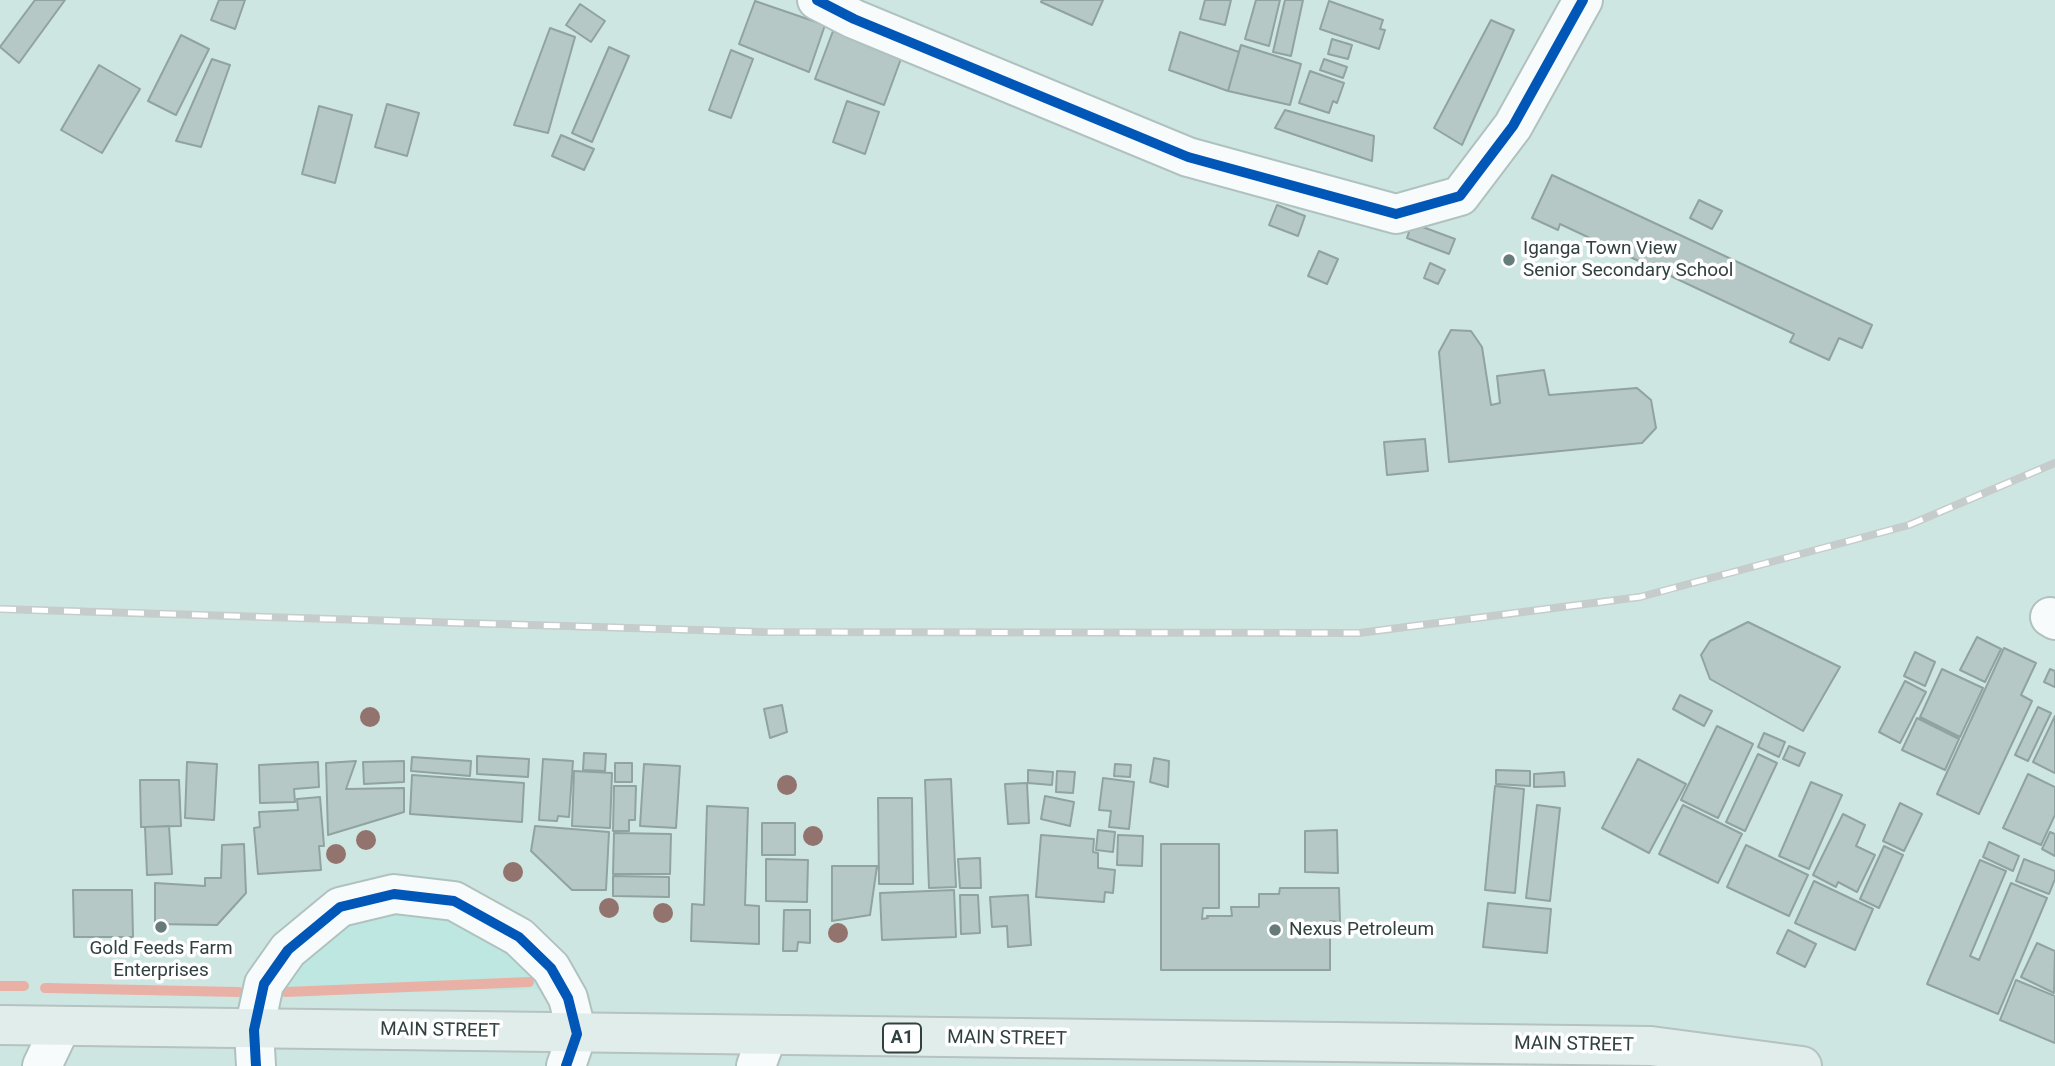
<!DOCTYPE html>
<html>
<head>
<meta charset="utf-8">
<style>
  body { margin:0 }
  canvas { display:block; background:#cee6e2 }
</style>
</head>
<body>
<canvas width="2055" height="1066"></canvas>
<script>
const context = document.querySelector('canvas').getContext('2d');
context.lineJoin = 'round';
function fill(path, color) { context.fillStyle = color; context.fill(path, 'evenodd'); }
function stroke(path, color, width, dash) { context.strokeStyle = color; context.lineWidth = width; context.lineCap = dash ? 'butt' : 'round'; context.setLineDash(dash || []); context.stroke(path); }
function write(font, color, halo, rows, align = 'center') {
  context.font = font + ' Roboto,sans-serif'; context.lineWidth = 7; context.setLineDash([]); context.textBaseline = 'middle'; context.strokeStyle = halo; context.fillStyle = color; for (const [text, x, y, turn = 0] of rows) {
    context.save(); context.translate(x, y); context.rotate((+turn || 0) * Math.PI / 180); context.textAlign = isNaN(turn) ? turn : align; if (halo) context.strokeText(text, 0, 0); context.fillText(text, 0, 0); context.restore();
  }
}
fill(new Path2D(`
  M 399,907 L 445,912 L 521,956 L 541,989 L 275,996 L 283,976 L 327,940 L 363,915 Z`), '#bfe7e1');
stroke(new Path2D(`
  M 0,986 L 24,986
  M 45,988 L 239,992
  M 286,992 L 529,982`), '#e9b1a6', 10);
const building = new Path2D(`
  M 35,0 L 65,0 L 19,63 L 0,47 Z
  M 219,0 L 245,0 L 235,29 L 211,20 Z
  M 1042,0 L 1103,0 L 1092,25 L 1041,2 Z
  M 1205,0 L 1231,0 L 1225,25 L 1200,19 Z
  M 1256,0 L 1280,0 L 1269,46 L 1245,39 Z
  M 1285,0 L 1303,0 L 1291,56 L 1273,52 Z
  M 755,1 L 825,25 L 809,72 L 739,44 Z
  M 1329,1 L 1383,20 L 1380,29 L 1385,30 L 1379,49 L 1320,29 Z
  M 580,4 L 605,21 L 591,42 L 566,25 Z
  M 1491,20 L 1514,30 L 1462,145 L 1434,128 Z
  M 550,28 L 575,37 L 548,133 L 514,125 Z
  M 833,31 L 902,56 L 884,105 L 815,79 Z
  M 1180,32 L 1239,52 L 1228,91 L 1169,70 Z
  M 181,35 L 209,49 L 176,115 L 148,101 Z
  M 1332,39 L 1352,45 L 1348,59 L 1328,54 Z
  M 1241,45 L 1301,64 L 1290,105 L 1228,91 Z
  M 609,47 L 629,56 L 592,142 L 572,133 Z
  M 731,50 L 753,59 L 731,118 L 709,110 Z
  M 212,59 L 230,65 L 201,147 L 176,141 Z
  M 1324,59 L 1347,67 L 1343,78 L 1320,70 Z
  M 99,65 L 140,89 L 102,153 L 61,130 Z
  M 1310,71 L 1344,83 L 1337,103 L 1333,101 L 1329,113 L 1299,103 Z
  M 847,101 L 879,112 L 865,154 L 833,142 Z
  M 387,104 L 419,113 L 407,156 L 375,147 Z
  M 319,106 L 352,115 L 335,183 L 302,174 Z
  M 1285,110 L 1374,136 L 1372,161 L 1275,128 Z
  M 561,135 L 594,149 L 584,170 L 552,156 Z
  M 1552,175 L 1872,325 L 1862,348 L 1839,338 L 1829,360 L 1790,342 L 1794,334 L 1560,224 L 1558,230 L 1532,218 Z
  M 1699,200 L 1722,211 L 1712,229 L 1690,218 Z
  M 1277,205 L 1305,216 L 1298,236 L 1269,225 Z
  M 1412,223 L 1455,239 L 1449,254 L 1407,238 Z
  M 1319,251 L 1338,259 L 1327,284 L 1308,276 Z
  M 1430,263 L 1445,270 L 1438,284 L 1424,278 Z
  M 1451,330 L 1471,331 L 1482,347 L 1491,405 L 1500,403 L 1497,376 L 1544,370 L 1549,395 L 1637,388 L 1651,400 L 1656,428 L 1642,443 L 1449,462 L 1439,352 Z
  M 1425,439 L 1428,471 L 1387,475 L 1384,442 Z
  M 1748,622 L 1840,667 L 1803,731 L 1710,679 L 1701,655 L 1710,641 Z
  M 1977,637 L 2001,649 L 1985,682 L 1960,670 Z
  M 2004,648 L 2036,663 L 2021,695 L 2032,701 L 1979,814 L 1937,794 Z
  M 1915,652 L 1935,662 L 1925,686 L 1904,676 Z
  M 1942,669 L 1983,688 L 1960,737 L 1920,717 Z
  M 2050,669 L 2055,671 L 2055,687 L 2044,682 Z
  M 1905,681 L 1926,692 L 1900,743 L 1879,732 Z
  M 1680,695 L 1712,711 L 1704,726 L 1673,709 Z
  M 782,705 L 787,732 L 770,738 L 764,709 Z
  M 2038,707 L 2051,713 L 2028,761 L 2015,755 Z
  M 2055,716 L 2055,773 L 2033,762 Z
  M 1917,718 L 1959,739 L 1945,770 L 1902,750 Z
  M 1717,726 L 1753,744 L 1718,818 L 1681,800 Z
  M 1764,733 L 1785,742 L 1779,757 L 1758,747 Z
  M 1789,746 L 1805,753 L 1799,766 L 1783,759 Z
  M 584,753 L 606,754 L 605,771 L 583,770 Z
  M 1758,754 L 1777,763 L 1745,831 L 1726,822 Z
  M 477,756 L 529,759 L 528,777 L 477,774 Z
  M 412,757 L 471,761 L 470,776 L 411,771 Z
  M 1154,758 L 1169,761 L 1168,787 L 1150,782 Z
  M 543,759 L 573,761 L 569,817 L 558,816 L 557,821 L 539,820 Z
  M 1638,759 L 1686,784 L 1649,853 L 1602,828 Z
  M 356,761 L 346,789 L 404,788 L 404,812 L 328,835 L 326,763 Z
  M 404,761 L 404,782 L 364,784 L 363,762 Z
  M 187,762 L 217,764 L 214,820 L 185,818 Z
  M 318,762 L 319,787 L 294,789 L 295,802 L 260,803 L 259,765 Z
  M 615,763 L 632,763 L 632,782 L 615,782 Z
  M 644,764 L 680,766 L 676,828 L 640,826 Z
  M 1115,764 L 1131,765 L 1130,777 L 1114,776 Z
  M 1028,770 L 1053,772 L 1052,785 L 1028,783 Z
  M 1496,770 L 1530,771 L 1530,786 L 1496,784 Z
  M 574,771 L 612,773 L 610,828 L 572,826 Z
  M 1057,771 L 1075,772 L 1073,793 L 1056,792 Z
  M 1564,772 L 1565,786 L 1534,787 L 1534,774 Z
  M 2028,774 L 2055,787 L 2055,815 L 2041,845 L 2003,828 Z
  M 412,775 L 524,783 L 522,822 L 410,814 Z
  M 1103,778 L 1134,782 L 1129,829 L 1109,827 L 1111,811 L 1099,810 Z
  M 951,779 L 956,887 L 929,888 L 925,780 Z
  M 140,780 L 179,780 L 181,826 L 141,827 Z
  M 1811,782 L 1842,795 L 1809,869 L 1779,856 Z
  M 1027,783 L 1029,823 L 1008,824 L 1005,784 Z
  M 614,786 L 636,786 L 635,820 L 629,820 L 629,831 L 613,831 Z
  M 1495,786 L 1524,789 L 1515,893 L 1485,890 Z
  M 1045,796 L 1074,802 L 1070,826 L 1041,819 Z
  M 320,797 L 324,846 L 319,846 L 321,870 L 258,874 L 254,828 L 260,827 L 259,812 L 298,810 L 297,799 Z
  M 878,798 L 912,798 L 913,884 L 879,884 Z
  M 1900,803 L 1922,814 L 1904,851 L 1883,841 Z
  M 1537,805 L 1560,808 L 1550,901 L 1526,898 Z
  M 1683,805 L 1742,834 L 1718,883 L 1659,854 Z
  M 707,806 L 748,808 L 745,905 L 759,906 L 759,944 L 691,941 L 692,904 L 704,905 Z
  M 1843,814 L 1865,825 L 1856,846 L 1875,855 L 1857,892 L 1838,882 L 1836,887 L 1813,875 Z
  M 762,823 L 795,823 L 795,855 L 762,855 Z
  M 169,826 L 172,874 L 147,875 L 145,827 Z
  M 535,826 L 609,832 L 606,890 L 572,890 L 531,851 Z
  M 1098,830 L 1115,832 L 1113,852 L 1096,850 Z
  M 1337,830 L 1338,873 L 1305,872 L 1305,831 Z
  M 2050,832 L 2055,834 L 2055,856 L 2042,849 Z
  M 614,833 L 671,834 L 670,874 L 613,874 Z
  M 1041,835 L 1094,839 L 1093,852 L 1098,853 L 1098,868 L 1115,870 L 1113,893 L 1105,892 L 1104,902 L 1036,897 Z
  M 1118,835 L 1143,836 L 1142,866 L 1117,865 Z
  M 1989,842 L 2019,856 L 2013,871 L 1983,857 Z
  M 244,844 L 246,893 L 217,925 L 155,924 L 155,883 L 205,886 L 205,878 L 221,878 L 222,845 Z
  M 1161,844 L 1219,844 L 1219,908 L 1203,908 L 1202,919 L 1208,918 L 1207,916 L 1232,916 L 1231,907 L 1259,907 L 1259,894 L 1279,894 L 1280,888 L 1339,888 L 1340,922 L 1330,921 L 1330,970 L 1161,970 Z
  M 1746,845 L 1808,875 L 1789,916 L 1727,887 Z
  M 1884,846 L 1903,855 L 1879,908 L 1860,899 Z
  M 980,858 L 981,888 L 960,888 L 958,859 Z
  M 766,859 L 808,860 L 807,902 L 766,901 Z
  M 2024,859 L 2055,871 L 2055,879 L 2049,894 L 2016,881 Z
  M 1980,860 L 2006,871 L 1970,956 L 1979,960 L 2011,883 L 2047,898 L 1998,1014 L 1927,984 Z
  M 832,866 L 877,866 L 870,915 L 832,921 Z
  M 613,876 L 669,877 L 669,897 L 613,896 Z
  M 1814,881 L 1873,909 L 1855,950 L 1795,923 Z
  M 73,890 L 132,890 L 133,937 L 74,937 Z
  M 954,890 L 956,937 L 882,940 L 880,893 Z
  M 960,895 L 978,895 L 980,933 L 961,934 Z
  M 1028,895 L 1031,945 L 1008,947 L 1007,926 L 992,927 L 990,897 Z
  M 1488,903 L 1551,909 L 1547,953 L 1483,947 Z
  M 784,910 L 810,910 L 810,943 L 798,942 L 797,951 L 783,951 Z
  M 1788,930 L 1816,944 L 1805,967 L 1777,953 Z
  M 2037,943 L 2055,951 L 2054,993 L 2021,977 Z
  M 2016,980 L 2055,996 L 2055,1043 L 2000,1020 Z`);
fill(building, '#b5c8c5');
stroke(building, '#90a3a1', 2);
const minor = new Path2D(`
  M 817,0 L 854,19 L 1188,157 L 1396,214 L 1460,196 L 1513,126 L 1583,0
  M 2050,617 L 2055,620
  M 42,1066 L 61,1026
  M 256,1066 L 254,1030 L 264,984 L 288,950 L 340,907 L 394,894 L 454,901 L 519,937 L 551,968 L 568,998 L 577,1034 L 566,1066
  M 756,1066 L 767,1036`);
const major = new Path2D(`
  M 0,1025 L 1651,1046 L 1802,1066`);
stroke(minor, '#afc2bf', 42);
stroke(major, '#b5c2c0', 42);
stroke(minor, '#f8fbfb', 38);
stroke(major, '#e1edeb', 38);
const rail = new Path2D(`
  M 0,609 L 763,632 L 1359,633 L 1640,597 L 1909,525 L 2055,463`);
stroke(rail, '#c6cccb', 8);
stroke(rail, '#fff', 5, [16]);
stroke(new Path2D(`
  M 817,0 L 854,19 L 1188,157 L 1396,214 L 1460,196 L 1513,126 L 1583,0
  M 256,1066 L 254,1030 L 264,984 L 288,950 L 340,907 L 394,894 L 454,901 L 519,937 L 551,968 L 568,998 L 577,1034 L 566,1066`), '#0057b8', 10);
context.fillStyle = '#93736d';
for (const [x, y] of [
  [370,717],
  [787,785],
  [813,836],
  [366,840],
  [336,854],
  [513,872],
  [609,908],
  [663,913],
  [838,933]
]) { context.beginPath(); context.arc(x, y, 10, 0, 2 * Math.PI); context.fill(); }
for (const [x, y, r, color] of [
  [1509,260,7,"#677b78"],
  [161,927,7,"#677b78"],
  [1275,930,7,"#677b78"]
]) { const dot = new Path2D(); dot.arc(x, y, r, 0, 2 * Math.PI); context.fillStyle = color; context.fill(dot); stroke(dot, '#fff', 2.5); }
for (const [x, y, w] of [
  [902,1038,38]
]) { const box = new Path2D(); box.roundRect(x - w / 2, y - 14.5, w, 29, 5); context.fillStyle = '#fff'; context.fill(box); stroke(box, '#30413f', 2); }
write('bold 18px', '#30413f', null, [
  ["A1",902,1038]
]);
write('19px', '#30413f', '#fff', [
  ["Iganga Town View",1523,249],
  ["Senior Secondary School",1523,271],
  ["Nexus Petroleum",1289,930],
  ["Gold Feeds Farm",161,949,"center"],
  ["Enterprises",161,971,"center"]
], 'left');
write('19px', '#30413f', '#fff', [
  ["MAIN STREET",440,1031,1],
  ["MAIN STREET",1007,1039,1],
  ["MAIN STREET",1574,1045,1]
]);
</script>
</body>
</html>
